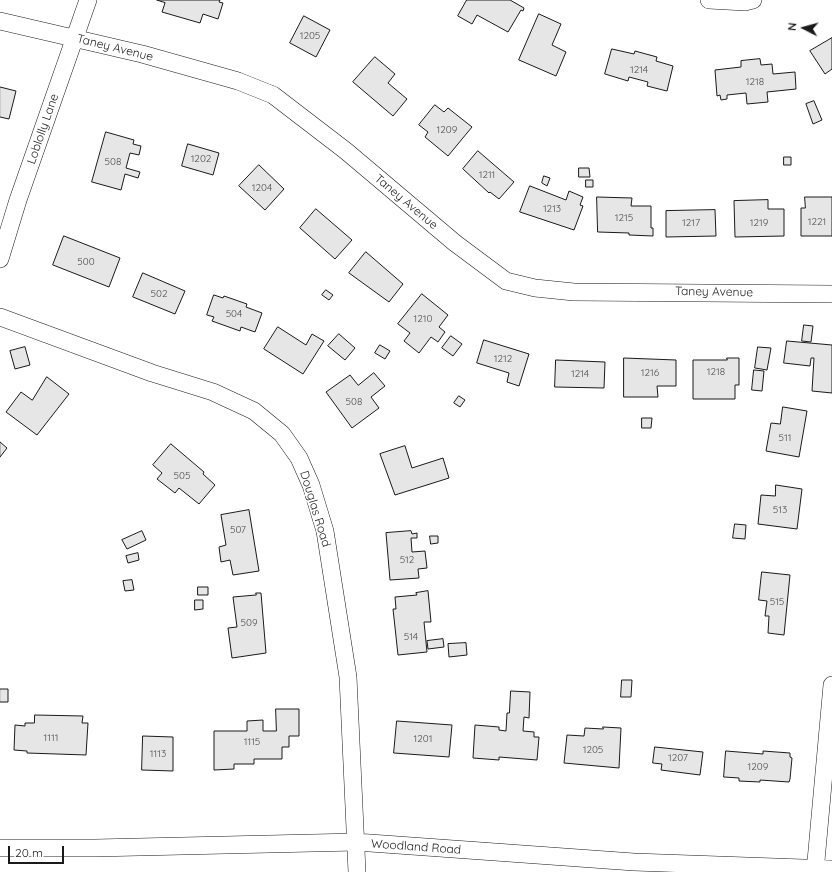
<!DOCTYPE html>
<html>
<head>
<meta charset="utf-8">
<style>
  body { margin:0 }
  #map { position:relative; width:832px; height:872px; overflow:hidden; background:#fff; font-family:Quicksand,sans-serif }
  canvas { display:block }
  .north { position:absolute; left:784px; top:8px; width:40px; height:40px; -webkit-text-stroke:3px #fff; paint-order:stroke; rotate:276deg; font-size:11px; font-weight:700; line-height:16px; text-align:center; color:#1a1a1a }
  .north::after { content:''; display:block; margin:auto; width:14px; height:18px; background:#1a1a1a; clip-path:polygon(50% 0,100% 100%,50% 72%,0 100%) }
  .scale { position:absolute; left:8px; top:846px; width:56px; height:18px; box-sizing:border-box; border:2px solid #1a1a1a; border-top:0; padding-left:5px; font-size:12px; line-height:14px; white-space:nowrap; color:#1a1a1a; -webkit-text-stroke:3px #fff; paint-order:stroke }
</style>
</head>
<body>
<div id="map">
<canvas width="832" height="872"></canvas>
<div class="north">N</div>
<div class="scale">20 m</div>
</div>
<script>
const context = document.querySelector('canvas').getContext('2d');
context.lineJoin = 'round';
function fill(path, color) { context.fillStyle = color; context.fill(path, 'evenodd'); }
function stroke(path, color, width, dash) { context.strokeStyle = color; context.lineWidth = width; context.lineCap = dash ? 'butt' : 'round'; context.setLineDash(dash || []); context.stroke(path); }
function write(font, color, halo, rows, align = 'center') {
  context.font = font + ' Quicksand,sans-serif'; context.lineWidth = 3; context.setLineDash([]); context.textBaseline = 'middle'; context.strokeStyle = halo; context.fillStyle = color; for (const [text, x, y, turn = 0] of rows) {
    context.save(); context.translate(x, y); context.rotate((+turn || 0) * Math.PI / 180); context.textAlign = isNaN(turn) ? turn : align; if (halo) context.strokeText(text, 0, 0); context.fillText(text, 0, 0); context.restore();
  }
}
const building = new Path2D(`
  M 157,0 L 220,0 L 219,2 L 223,3 L 218,19 L 203,14 L 200,23 L 162,12 L 165,3 Z
  M 467,0 L 510,0 L 524,8 L 523,11 L 521,10 L 508,32 L 477,15 L 472,24 L 458,16 Z
  M 539,14 L 561,24 L 552,45 L 566,52 L 556,76 L 519,60 Z
  M 304,16 L 330,30 L 316,57 L 290,43 Z
  M 832,38 L 832,69 L 825,74 L 810,51 Z
  M 612,49 L 634,54 L 635,51 L 657,57 L 656,61 L 673,66 L 667,91 L 647,86 L 648,82 L 629,77 L 628,81 L 605,74 Z
  M 375,57 L 395,74 L 388,83 L 407,99 L 393,116 L 353,82 Z
  M 760,59 L 761,65 L 772,64 L 773,74 L 795,72 L 796,89 L 767,92 L 768,102 L 747,104 L 746,93 L 727,95 L 727,99 L 721,100 L 720,95 L 717,96 L 715,70 L 741,67 L 741,61 Z
  M 0,87 L 16,91 L 9,119 L 0,117 Z
  M 814,101 L 822,120 L 813,124 L 806,104 Z
  M 435,105 L 444,112 L 448,108 L 472,127 L 448,156 L 425,137 L 428,132 L 419,125 Z
  M 106,132 L 134,140 L 133,144 L 141,146 L 139,155 L 130,153 L 126,168 L 140,172 L 138,178 L 125,174 L 121,190 L 92,182 Z
  M 188,144 L 219,153 L 213,175 L 182,166 Z
  M 478,151 L 514,182 L 499,199 L 490,192 L 489,193 L 463,169 Z
  M 784,157 L 791,157 L 791,165 L 784,165 Z
  M 259,165 L 284,189 L 265,210 L 239,186 Z
  M 579,168 L 589,168 L 590,177 L 579,177 Z
  M 544,176 L 550,178 L 547,186 L 542,183 Z
  M 586,180 L 593,180 L 593,187 L 586,187 Z
  M 530,186 L 566,200 L 569,191 L 583,197 L 580,205 L 583,206 L 574,230 L 520,212 Z
  M 597,197 L 632,198 L 631,206 L 651,206 L 651,228 L 653,228 L 653,236 L 629,235 L 629,233 L 598,232 Z
  M 805,197 L 832,197 L 832,236 L 801,236 L 801,208 L 805,208 Z
  M 768,200 L 768,209 L 784,209 L 784,236 L 735,237 L 734,201 Z
  M 316,209 L 352,240 L 335,259 L 300,228 Z
  M 715,210 L 716,236 L 666,237 L 666,211 Z
  M 64,236 L 120,258 L 109,287 L 53,265 Z
  M 366,252 L 403,284 L 389,302 L 349,273 Z
  M 143,273 L 185,291 L 175,314 L 133,297 Z
  M 326,290 L 333,295 L 329,300 L 322,295 Z
  M 422,294 L 448,315 L 439,327 L 445,332 L 438,342 L 431,337 L 419,353 L 404,341 L 410,333 L 398,324 Z
  M 214,295 L 223,298 L 224,296 L 247,304 L 246,307 L 262,313 L 255,332 L 241,327 L 240,331 L 212,321 L 214,317 L 207,315 Z
  M 804,325 L 813,326 L 811,342 L 802,341 Z
  M 278,327 L 306,345 L 312,334 L 324,341 L 303,374 L 264,349 Z
  M 339,334 L 355,348 L 345,360 L 328,346 Z
  M 451,336 L 462,344 L 453,356 L 442,348 Z
  M 484,340 L 529,354 L 519,386 L 507,382 L 509,373 L 477,363 Z
  M 787,341 L 832,345 L 832,393 L 812,391 L 814,358 L 811,358 L 810,366 L 784,363 Z
  M 380,345 L 390,351 L 385,359 L 375,353 Z
  M 25,347 L 30,365 L 15,369 L 10,351 Z
  M 758,347 L 771,348 L 767,370 L 755,368 Z
  M 624,358 L 676,360 L 676,386 L 657,386 L 658,397 L 624,397 Z
  M 727,358 L 739,358 L 739,385 L 735,385 L 735,399 L 693,399 L 693,360 L 727,360 Z
  M 556,360 L 605,362 L 604,388 L 555,387 Z
  M 754,370 L 764,371 L 762,391 L 752,390 Z
  M 374,373 L 385,386 L 371,397 L 379,408 L 352,428 L 326,392 L 350,375 L 358,385 Z
  M 47,377 L 69,394 L 37,435 L 6,412 L 21,392 L 32,400 Z
  M 459,396 L 465,400 L 460,407 L 454,403 Z
  M 783,407 L 807,411 L 799,457 L 766,451 L 771,423 L 780,424 Z
  M 642,418 L 652,418 L 651,428 L 642,428 Z
  M 0,442 L 7,448 L 0,457 Z
  M 171,444 L 204,472 L 203,474 L 215,485 L 199,504 L 179,488 L 175,493 L 157,479 L 162,473 L 153,465 Z
  M 405,446 L 412,468 L 443,458 L 449,478 L 395,495 L 380,454 Z
  M 776,485 L 802,489 L 797,529 L 758,524 L 761,495 L 775,496 Z
  M 249,510 L 259,571 L 233,575 L 230,560 L 221,562 L 219,547 L 226,545 L 221,515 Z
  M 735,524 L 746,525 L 745,539 L 733,538 Z
  M 142,531 L 146,540 L 127,549 L 122,540 Z
  M 411,531 L 412,534 L 417,533 L 417,538 L 411,538 L 412,552 L 425,551 L 427,568 L 418,569 L 419,578 L 390,580 L 386,533 Z
  M 430,536 L 438,536 L 438,543 L 431,544 Z
  M 138,553 L 139,560 L 128,563 L 126,556 Z
  M 762,572 L 790,575 L 784,635 L 768,633 L 769,616 L 765,616 L 767,601 L 759,600 Z
  M 132,580 L 134,590 L 125,591 L 123,581 Z
  M 198,587 L 208,587 L 208,595 L 198,595 Z
  M 428,591 L 431,622 L 424,622 L 427,652 L 398,655 L 393,609 L 396,609 L 395,597 L 417,595 L 416,593 Z
  M 256,593 L 261,593 L 266,653 L 232,658 L 228,628 L 237,627 L 233,597 L 256,595 Z
  M 195,600 L 203,600 L 203,609 L 195,610 Z
  M 443,639 L 444,647 L 428,649 L 427,641 Z
  M 466,643 L 467,655 L 449,657 L 448,644 Z
  M 622,680 L 632,680 L 631,697 L 621,697 Z
  M 0,689 L 8,689 L 8,702 L 0,702 Z
  M 511,691 L 530,692 L 529,718 L 524,717 L 523,731 L 534,732 L 534,737 L 539,737 L 537,760 L 499,757 L 499,760 L 473,758 L 475,725 L 499,727 L 499,730 L 506,731 L 507,713 L 509,713 Z
  M 276,709 L 299,709 L 299,736 L 289,736 L 289,747 L 282,747 L 282,759 L 254,759 L 254,764 L 234,764 L 234,769 L 214,770 L 214,731 L 247,731 L 247,721 L 263,720 L 263,731 L 276,731 Z
  M 35,715 L 83,716 L 82,723 L 88,723 L 86,755 L 27,753 L 27,751 L 14,750 L 15,725 L 25,726 L 25,723 L 34,723 Z
  M 397,721 L 452,725 L 449,757 L 394,753 Z
  M 603,727 L 621,728 L 619,768 L 564,763 L 567,735 L 584,736 L 585,728 L 603,729 Z
  M 143,736 L 173,737 L 173,771 L 142,770 Z
  M 655,747 L 703,752 L 700,775 L 661,770 L 662,764 L 653,763 Z
  M 726,751 L 763,754 L 763,751 L 790,753 L 790,757 L 792,758 L 790,779 L 789,782 L 760,780 L 760,782 L 739,781 L 739,778 L 724,777 Z`);
fill(building, '#e6e6e6');
stroke(building, '#1a1a1a', 1);
const street = new Path2D(`
  M 709,0 L 745,2 L 753,0
  M 0,21 L 142,54 L 238,81 L 273,95 L 346,151 L 455,243 L 506,281 L 535,288 L 574,292 L 832,294
  M 0,259 L 18,200 L 88,0
  M 0,317 L 152,373 L 213,392 L 254,411 L 282,434 L 299,458 L 311,485 L 325,531 L 348,677 L 357,872
  M 0,848 L 95,848 L 356,842 L 634,862 L 832,869
  M 815,872 L 832,685`);
stroke(street, '#1a1a1a', 18);
stroke(street, '#fff', 17);
write('10px', '#4d4d4d', null, [
  ["1205",310,36],
  ["1214",639,70],
  ["1218",755,82],
  ["1209",447,130],
  ["1202",201,159],
  ["508",113,162],
  ["1211",487,175],
  ["1204",262,188],
  ["1213",552,209],
  ["1215",624,218],
  ["1221",817,222],
  ["1217",691,223],
  ["1219",759,223],
  ["500",86,262],
  ["502",159,294],
  ["504",234,314],
  ["1210",423,319],
  ["1212",503,359],
  ["1218",716,372],
  ["1216",650,373],
  ["1214",580,374],
  ["508",354,402],
  ["511",785,438],
  ["505",182,476],
  ["513",780,510],
  ["507",238,530],
  ["512",407,560],
  ["515",777,602],
  ["509",249,623],
  ["514",411,637],
  ["1111",51,738],
  ["1201",423,739],
  ["1115",252,742],
  ["1205",593,750],
  ["1113",158,754],
  ["1207",678,758],
  ["1209",758,767]
]);
write('12px', '#1a1a1a', '#fff', [
  ["Taney Avenue",115,48,14],
  ["Loblolly Lane",43,129,-71],
  ["Taney Avenue",406,202,40],
  ["Taney Avenue",714,292,1],
  ["Douglas Road",315,509,73],
  ["Woodland Road",416,847,4]
]);
</script>
</body>
</html>
